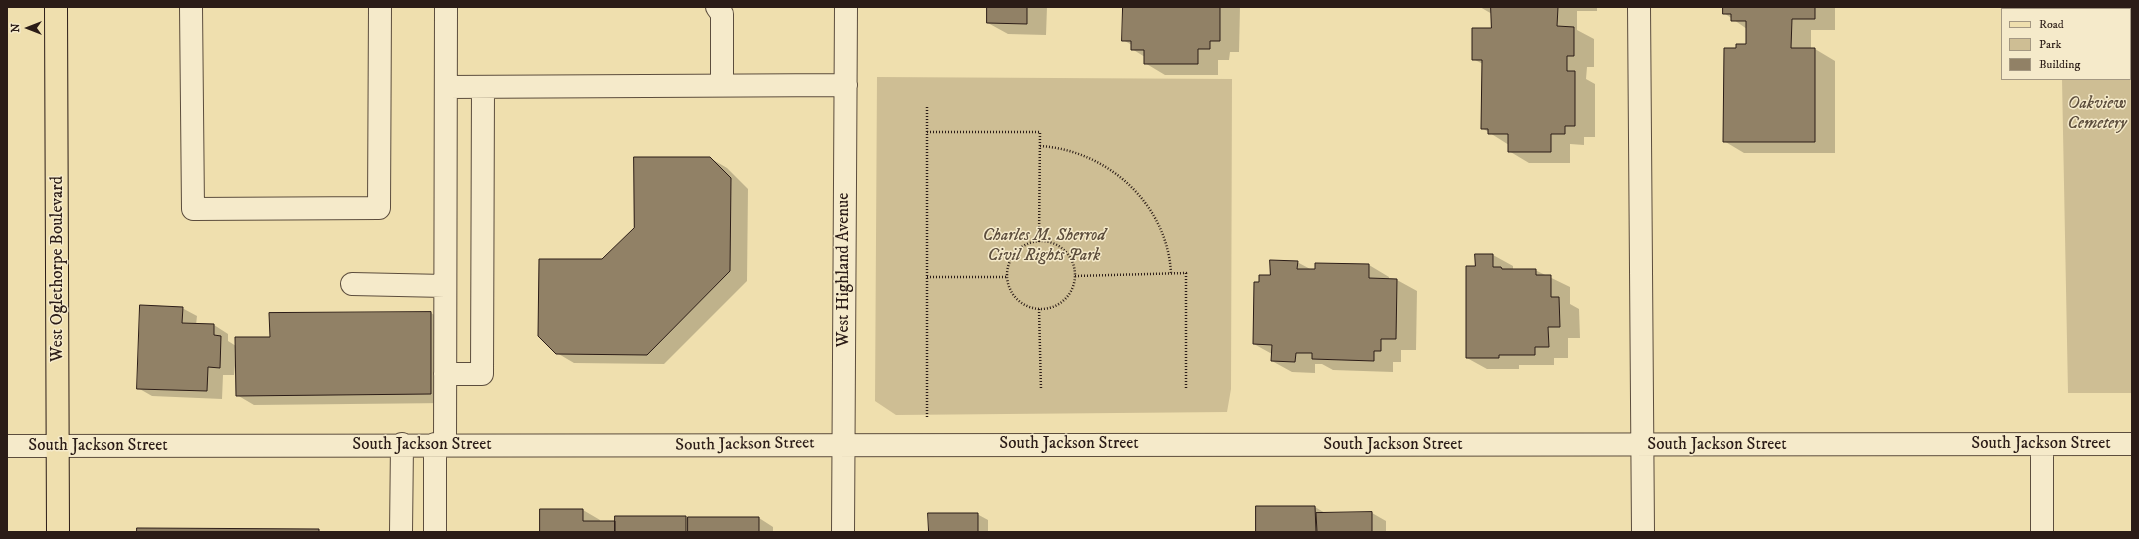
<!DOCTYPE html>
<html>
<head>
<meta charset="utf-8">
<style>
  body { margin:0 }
  #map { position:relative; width:2139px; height:539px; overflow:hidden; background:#efdfae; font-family:"IM FELL DW Pica",serif }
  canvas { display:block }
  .frame { position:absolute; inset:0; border:8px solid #2b1c17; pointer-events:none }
  .legend { position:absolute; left:2001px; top:8px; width:130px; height:72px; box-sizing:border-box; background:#f5eaca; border:1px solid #a49882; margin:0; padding:5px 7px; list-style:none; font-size:12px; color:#2b1c17 }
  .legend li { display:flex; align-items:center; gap:8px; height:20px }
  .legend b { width:20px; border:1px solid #a49882 }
  .north { position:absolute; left:8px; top:8px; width:40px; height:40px; -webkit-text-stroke:3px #f5eaca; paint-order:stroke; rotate:270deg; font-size:11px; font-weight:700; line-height:16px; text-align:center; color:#2b1c17 }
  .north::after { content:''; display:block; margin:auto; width:14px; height:18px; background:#2b1c17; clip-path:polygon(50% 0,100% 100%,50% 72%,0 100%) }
</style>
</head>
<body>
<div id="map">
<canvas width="2139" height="539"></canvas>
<div class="frame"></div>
<ul class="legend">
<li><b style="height:5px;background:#efdfae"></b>Road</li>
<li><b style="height:11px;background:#cebe94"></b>Park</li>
<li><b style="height:11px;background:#918166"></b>Building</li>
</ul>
<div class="north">N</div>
</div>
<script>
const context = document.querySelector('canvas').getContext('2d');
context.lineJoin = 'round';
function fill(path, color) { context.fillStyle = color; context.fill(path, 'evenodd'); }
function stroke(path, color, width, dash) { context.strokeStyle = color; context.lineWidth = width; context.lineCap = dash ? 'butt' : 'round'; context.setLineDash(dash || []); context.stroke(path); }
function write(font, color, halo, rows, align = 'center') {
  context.font = font + ' "IM FELL DW Pica",serif'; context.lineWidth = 3; context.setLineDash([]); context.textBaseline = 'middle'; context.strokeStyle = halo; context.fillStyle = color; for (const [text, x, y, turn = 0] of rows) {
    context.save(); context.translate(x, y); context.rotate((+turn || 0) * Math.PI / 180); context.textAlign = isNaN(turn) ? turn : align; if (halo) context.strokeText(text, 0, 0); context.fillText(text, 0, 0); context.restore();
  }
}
fill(new Path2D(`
  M 2061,7 L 2132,7 L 2132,393 L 2068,393 L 2062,79 L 2130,79 L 2130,9 L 2061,9 Z
  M 877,77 L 1232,79 L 1231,389 L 1227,412 L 896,415 L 875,401 Z`), '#cebe94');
fill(new Path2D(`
  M 987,7 L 1047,7 L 1046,35 L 1008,34 L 988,23 L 988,8 Z
  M 1124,7 L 1240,7 L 1239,52 L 1230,52 L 1229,60 L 1218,60 L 1218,75 L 1165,75 L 1145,63 L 1145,57 L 1132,49 L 1132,45 L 1123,40 Z
  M 1480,7 L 1597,7 L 1597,11 L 1577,11 L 1577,30 L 1594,39 L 1594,67 L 1587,67 L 1586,79 L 1595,84 L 1595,137 L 1584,137 L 1584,145 L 1570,144 L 1570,163 L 1529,163 L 1509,151 L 1509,145 L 1482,128 L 1483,64 L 1473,59 L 1492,29 L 1492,14 Z
  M 1724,7 L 1835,7 L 1835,30 L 1811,30 L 1811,49 L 1815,49 L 1835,61 L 1835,153 L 1744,153 L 1724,141 L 1737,49 L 1747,45 L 1747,29 L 1724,13 Z
  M 710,158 L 727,168 L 748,189 L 747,281 L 664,364 L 574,363 L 557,353 L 602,260 Z
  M 1493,255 L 1513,266 L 1513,270 L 1535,270 L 1570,287 L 1570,304 L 1579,309 L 1580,338 L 1568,338 L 1568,358 L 1554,358 L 1554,365 L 1519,365 L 1519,369 L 1487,369 L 1467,358 L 1476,267 Z
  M 1297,262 L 1312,270 L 1369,265 L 1389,277 L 1389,280 L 1397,280 L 1417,291 L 1416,350 L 1401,350 L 1401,362 L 1393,362 L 1393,372 L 1333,370 L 1322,364 L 1315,364 L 1315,373 L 1292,372 L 1272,361 L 1272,354 L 1254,344 L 1260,283 Z
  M 182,308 L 197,316 L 196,325 L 214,325 L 228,334 L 228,341 L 236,346 L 271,338 L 431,313 L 448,323 L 448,403 L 254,405 L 237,395 L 237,366 L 235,366 L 234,375 L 223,375 L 222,399 L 152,396 L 138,388 Z
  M 1315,507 L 1325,513 L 1372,513 L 1386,521 L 1386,532 L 1257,532 Z
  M 583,510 L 600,520 L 600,522 L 686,517 L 689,519 L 759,518 L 773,527 L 773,532 L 541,532 Z
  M 977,514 L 988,520 L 988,532 L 930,532 Z`), '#0003');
const building = new Path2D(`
  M 987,7 L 1027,7 L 1027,24 L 987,23 Z
  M 1123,7 L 1220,7 L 1220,41 L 1210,41 L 1210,49 L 1198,49 L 1198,64 L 1144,64 L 1144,50 L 1131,50 L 1131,41 L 1122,41 Z
  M 1491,7 L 1558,7 L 1557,26 L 1574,27 L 1574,56 L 1567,56 L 1567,71 L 1575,71 L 1575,126 L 1565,126 L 1565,134 L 1551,134 L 1551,152 L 1508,152 L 1508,134 L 1488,134 L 1488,129 L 1481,129 L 1482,60 L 1472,60 L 1472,28 L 1491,28 Z
  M 1723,7 L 1815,7 L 1815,19 L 1792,19 L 1791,48 L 1815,48 L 1815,142 L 1723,142 L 1724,48 L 1736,48 L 1736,44 L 1746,44 L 1746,21 L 1731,21 L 1731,14 L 1723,14 Z
  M 634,157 L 710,157 L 731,178 L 730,271 L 647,355 L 556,354 L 538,336 L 539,259 L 602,259 L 634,228 Z
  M 1475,254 L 1493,254 L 1493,267 L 1501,267 L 1502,269 L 1536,269 L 1536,275 L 1551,275 L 1551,297 L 1559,297 L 1560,327 L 1548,327 L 1549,347 L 1535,347 L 1535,355 L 1499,355 L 1499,358 L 1466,358 L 1466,266 L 1475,266 Z
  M 1270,260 L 1298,261 L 1297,269 L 1315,269 L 1315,263 L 1369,264 L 1369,278 L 1397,279 L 1396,339 L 1381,339 L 1381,351 L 1374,351 L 1374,361 L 1312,359 L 1312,353 L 1296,353 L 1295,362 L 1271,361 L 1272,345 L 1253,344 L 1254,282 L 1259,282 L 1259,275 L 1270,275 Z
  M 140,305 L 183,307 L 182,323 L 214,324 L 214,335 L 221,336 L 220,368 L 208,367 L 207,391 L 137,389 Z
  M 431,312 L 431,394 L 236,396 L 235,337 L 270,337 L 269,313 Z
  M 1256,506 L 1315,506 L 1316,532 L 1256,532 Z
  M 540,509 L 583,509 L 583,521 L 615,521 L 615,532 L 540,532 Z
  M 1372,512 L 1372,532 L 1317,532 L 1316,513 Z
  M 928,513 L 978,513 L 978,532 L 929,532 Z
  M 615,516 L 686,516 L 686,532 L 615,532 Z
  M 688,517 L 759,517 L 759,532 L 688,532 Z
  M 137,528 L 319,529 L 319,532 L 137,532 Z`);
fill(building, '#918166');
stroke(building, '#2b1c17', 1);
const minor = new Path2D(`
  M 191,7 L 193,209 L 379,208 L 380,7
  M 717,7 L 722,14 L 722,85
  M 1639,7 L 1643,532
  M 446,87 L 846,85
  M 352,284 L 445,286
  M 445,374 L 482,374 L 483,87
  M 435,444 L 435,532
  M 445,444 L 446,7
  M 2042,445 L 2042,532
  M 7,446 L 2132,444
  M 401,532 L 402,444
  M 843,532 L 846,7`);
const major = new Path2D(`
  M 56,7 L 58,532`);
stroke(minor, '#5c4d3d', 24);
stroke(major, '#2b1c17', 24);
stroke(new Path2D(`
  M 927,107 L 927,419
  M 927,132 L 1040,132 L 1039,242
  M 1040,146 C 1107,150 1168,204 1171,274
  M1007 275a34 34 0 1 1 68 0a34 34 0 1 1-68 0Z
  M 1075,276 L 1186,273 L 1186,390
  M 927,277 L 1008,277
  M 1039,309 L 1041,390`), '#2b1c17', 2.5, [1, 2]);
stroke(minor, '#f5eaca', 22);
stroke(major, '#efdfae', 22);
write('italic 17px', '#5c4d3c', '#f5eaca', [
  ["Oakview",2097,104],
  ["Cemetery",2097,124],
  ["Charles M. Sherrod",1044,236],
  ["Civil Rights Park",1044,256]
]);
write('17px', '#2b1c17', '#f5eaca', [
  ["West Oglethorpe Boulevard",58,269,-90],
  ["West Highland Avenue",844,270,-90],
  ["South Jackson Street",1069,444],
  ["South Jackson Street",2041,444],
  ["South Jackson Street",422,445],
  ["South Jackson Street",745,445,-1],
  ["South Jackson Street",1393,445],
  ["South Jackson Street",1717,445],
  ["South Jackson Street",98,446]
]);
</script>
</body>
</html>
